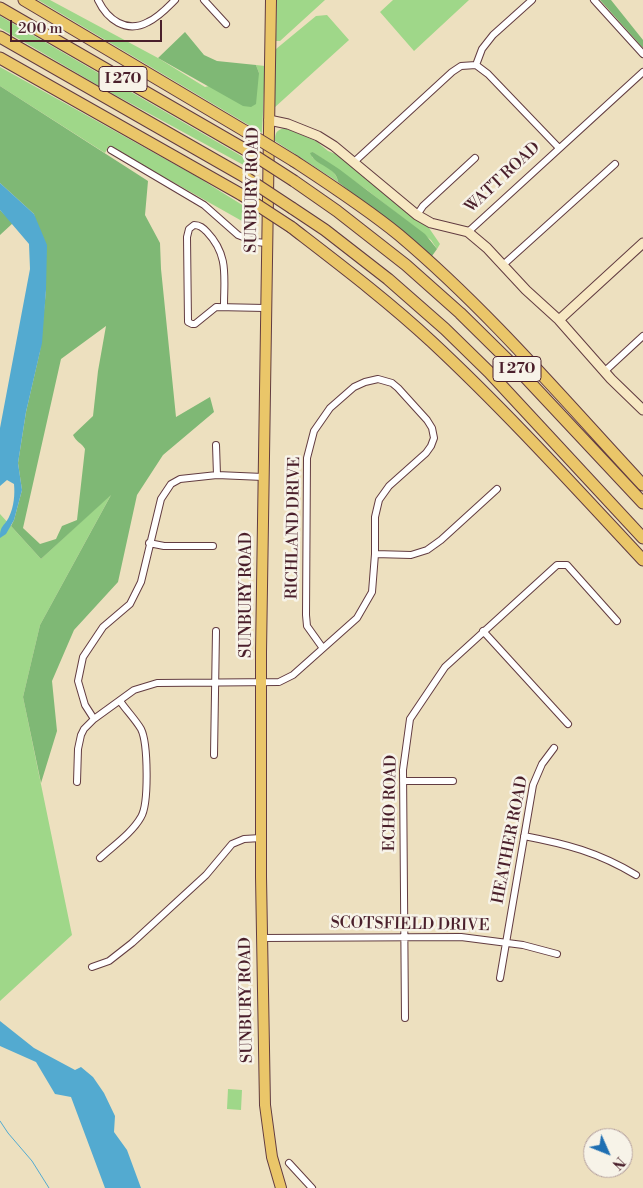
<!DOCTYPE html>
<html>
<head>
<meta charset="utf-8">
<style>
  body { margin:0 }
  #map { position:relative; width:643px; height:1188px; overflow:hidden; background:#ede0bf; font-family:"Libre Bodoni",serif }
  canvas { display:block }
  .north { position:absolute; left:583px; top:1128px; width:50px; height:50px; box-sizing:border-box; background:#f7f3e8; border:1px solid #b29e9c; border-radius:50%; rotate:134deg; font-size:14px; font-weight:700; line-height:20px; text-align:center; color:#4a1f2b }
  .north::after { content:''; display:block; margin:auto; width:18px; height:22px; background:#1f6fb2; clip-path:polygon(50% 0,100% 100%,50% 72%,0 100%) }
  .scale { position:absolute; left:10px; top:20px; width:152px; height:22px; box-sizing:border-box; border:2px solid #4a1f2b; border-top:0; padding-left:6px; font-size:15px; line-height:18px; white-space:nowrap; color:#4a1f2b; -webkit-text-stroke:4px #f7f3e8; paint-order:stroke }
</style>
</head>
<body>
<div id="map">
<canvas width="643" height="1188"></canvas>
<div class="north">N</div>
<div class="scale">200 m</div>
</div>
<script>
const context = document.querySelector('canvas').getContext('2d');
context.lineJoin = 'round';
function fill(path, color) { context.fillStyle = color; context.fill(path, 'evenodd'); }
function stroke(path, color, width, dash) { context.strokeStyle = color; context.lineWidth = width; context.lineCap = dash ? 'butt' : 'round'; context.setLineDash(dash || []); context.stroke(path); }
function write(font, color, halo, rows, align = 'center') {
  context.font = font + ' "Libre Bodoni",serif'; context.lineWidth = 5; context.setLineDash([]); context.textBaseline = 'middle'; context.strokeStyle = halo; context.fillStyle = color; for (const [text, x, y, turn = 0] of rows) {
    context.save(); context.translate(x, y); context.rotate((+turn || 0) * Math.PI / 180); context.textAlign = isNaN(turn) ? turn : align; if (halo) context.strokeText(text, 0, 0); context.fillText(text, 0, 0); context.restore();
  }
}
fill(new Path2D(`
  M 38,0 L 50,0 L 158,58 L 205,87 L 259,73 L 256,65 L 265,66 L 262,133 Z
  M 277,0 L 325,0 L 280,41 L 276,41 Z
  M 393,0 L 469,0 L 414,51 L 380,12 Z
  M 327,15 L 349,40 L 274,108 L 276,49 L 316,16 Z
  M 0,16 L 250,161 L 249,168 L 106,90 L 0,28 Z
  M 0,67 L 199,178 L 260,216 L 249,225 L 109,146 L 105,153 L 0,86 Z
  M 285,128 L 316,141 L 328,151 L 338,155 L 411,216 L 429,228 L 440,244 L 437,249 L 431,240 L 367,190 L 313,152 L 312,157 C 321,163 337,170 338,182 L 275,141 C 275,133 276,130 285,128 Z
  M 112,493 L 40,625 L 23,697 L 72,935 L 0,1001 L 0,514 L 41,559 Z
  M 228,1089 L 242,1090 L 241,1110 L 227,1109 Z`), '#9fd789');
fill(new Path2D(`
  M 600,0 L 611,0 L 643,40 L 643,48 Z
  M 185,32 L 204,55 L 217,61 L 256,65 L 259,73 L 256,104 L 251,107 L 243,106 L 158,58 Z
  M 0,86 L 148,181 L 145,215 L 160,243 L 161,269 L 176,417 L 210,397 L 214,412 L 163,455 L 137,495 L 118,582 L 74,630 L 52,681 L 57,731 L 41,783 L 23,697 L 40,625 L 111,495 L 41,559 L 11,526 L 14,520 L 22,490 L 18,463 L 26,412 L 40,351 L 46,290 L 34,214 L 0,183 ZM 106,326 L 98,371 L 93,416 L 73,435 C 76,442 82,443 85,449 L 77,520 L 62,526 L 56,539 L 40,544 L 23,528 L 61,359 Z
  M 313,152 L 339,169 L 425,234 L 437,249 L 432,256 L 390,222 L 338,182 C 337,167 315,166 310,153 Z
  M 0,210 L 13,223 L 0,235 Z`), '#7fb875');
fill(new Path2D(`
  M 0,183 L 34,214 L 47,245 L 46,290 L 42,343 L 26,412 L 18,463 L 22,490 L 14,520 L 6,534 L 0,538 C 0,525 4,527 9,517 C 14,507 15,494 14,484 L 7,480 L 0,486 L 0,428 L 30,269 L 29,244 L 0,210 Z
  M 0,1021 L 34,1048 L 75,1070 L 81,1067 L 93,1077 L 104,1093 L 115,1116 L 114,1132 L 127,1150 L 141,1188 L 105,1188 L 71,1097 L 55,1094 L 36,1062 L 0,1046 Z`), '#53aad0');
stroke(new Path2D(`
  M 0,1121 L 8,1133 L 32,1161 L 49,1188`), '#53aad0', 1);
const street = new Path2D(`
  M 98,0 C 107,19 126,34 148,22 C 159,17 167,8 175,0
  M 204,0 L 226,24
  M 594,0 L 643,54
  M 476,65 L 488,74 L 559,148
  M 476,65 L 482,49 L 493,35 L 532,0
  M 111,150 L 204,205 L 238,235 L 256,242 L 266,243
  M 354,162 L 452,72 L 461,66 L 476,65
  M 417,215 L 423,206 L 475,158
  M 468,232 L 643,72
  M 503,265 L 615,164
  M 224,306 C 224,277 229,255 207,232 C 203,228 200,225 194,225 L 189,229 L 187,237 L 188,322 L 192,324 L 195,324 L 216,307 L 265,308
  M 605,371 L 643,336
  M 216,445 L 217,475
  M 149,543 L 164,546 L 213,546
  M 375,554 L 411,555 L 427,550 L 441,540 L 497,489
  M 483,631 L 568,724
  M 94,719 L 85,705 L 78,681 L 83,657 L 103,627 L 130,604 L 141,582 L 161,499 L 171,484 L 180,479 L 217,475 L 263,477
  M 214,755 L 216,631
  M 403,781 L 453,781
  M 77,782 L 78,749 L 81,735 L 84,729 L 94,719 L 134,690 L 157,683 L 279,682 L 293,675 L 357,618 L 372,592 L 375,554 L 375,517 L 379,500 L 389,486 L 426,453 L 431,446 L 434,438 L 432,428 L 427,420 L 398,388 L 392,383 L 378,379 L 365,382 L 354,387 L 330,408 L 314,431 L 307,458 L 306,615 L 307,626 L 322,647
  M 524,836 C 566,844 598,852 636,875
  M 100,858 C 113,846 132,833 141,817 C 149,804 148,743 141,729 C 135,719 126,710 120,701
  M 262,938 L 461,937 L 523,945 L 557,954
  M 92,967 L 109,961 L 132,943 L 206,875 L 232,844 L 244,839 L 261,838
  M 500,978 L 533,785 L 542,764 L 554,748
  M 405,1018 L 403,770 L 410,719 L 445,667 L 557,565 L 567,565 L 617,621
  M 289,1163 L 312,1188`);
const secondary = new Path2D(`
  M 269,120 L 288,124 L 318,136 L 334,146 L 417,215 L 431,223 L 468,232 L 487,248 L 526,290 L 559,320 L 611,379 L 643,410
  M 559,320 L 643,243`);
const primary = new Path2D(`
  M 271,0 L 261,652 L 261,877 L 265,1105 L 272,1157 L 281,1188`);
const highway = new Path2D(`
  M 24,0 L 245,131
  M 0,8 L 246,150
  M 0,37 L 245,177
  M 0,58 L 242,195
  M 294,161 C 329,184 366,208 399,235 C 488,310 564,400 643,485
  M 294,181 L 337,211 L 406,265 L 460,313 L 525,377 L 643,503
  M 292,208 L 325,230 L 388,279 L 445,329 L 489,372 L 643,538
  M 291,227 C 339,264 388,301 432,342 C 506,411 574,486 643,560`);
stroke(street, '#623c41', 8);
stroke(secondary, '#623c41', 11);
stroke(primary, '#623c41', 12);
stroke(highway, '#623c41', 13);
stroke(street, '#fff', 6);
stroke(secondary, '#f7e8c3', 9);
stroke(primary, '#eac669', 10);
stroke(highway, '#eac669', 11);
const highwayBridge = new Path2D(`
  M 245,131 L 294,161
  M 246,150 L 294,181
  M 245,177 L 292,208
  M 242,195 L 291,227`);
stroke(highwayBridge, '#623c41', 13, []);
stroke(highwayBridge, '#eac669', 11);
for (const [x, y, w] of [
  [123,79,48],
  [517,369,48]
]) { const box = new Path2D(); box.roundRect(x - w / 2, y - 12.5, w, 25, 4); context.fillStyle = '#f7f3e8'; context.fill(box); stroke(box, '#4a1f2b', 1); }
write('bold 15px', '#4a1f2b', null, [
  ["I 270",123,79],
  ["I 270",517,369]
]);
write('16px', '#4a1f2b', '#f7f3e8', [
  ["WATT ROAD",503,178,-43],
  ["SUNBURY ROAD",253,190,-89],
  ["RICHLAND DRIVE",294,528,-89],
  ["SUNBURY ROAD",247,595,-90],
  ["ECHO ROAD",391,803,-89],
  ["HEATHER ROAD",511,840,-79],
  ["SCOTSFIELD DRIVE",410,925,1],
  ["SUNBURY ROAD",247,1000,-91]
]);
</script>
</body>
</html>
